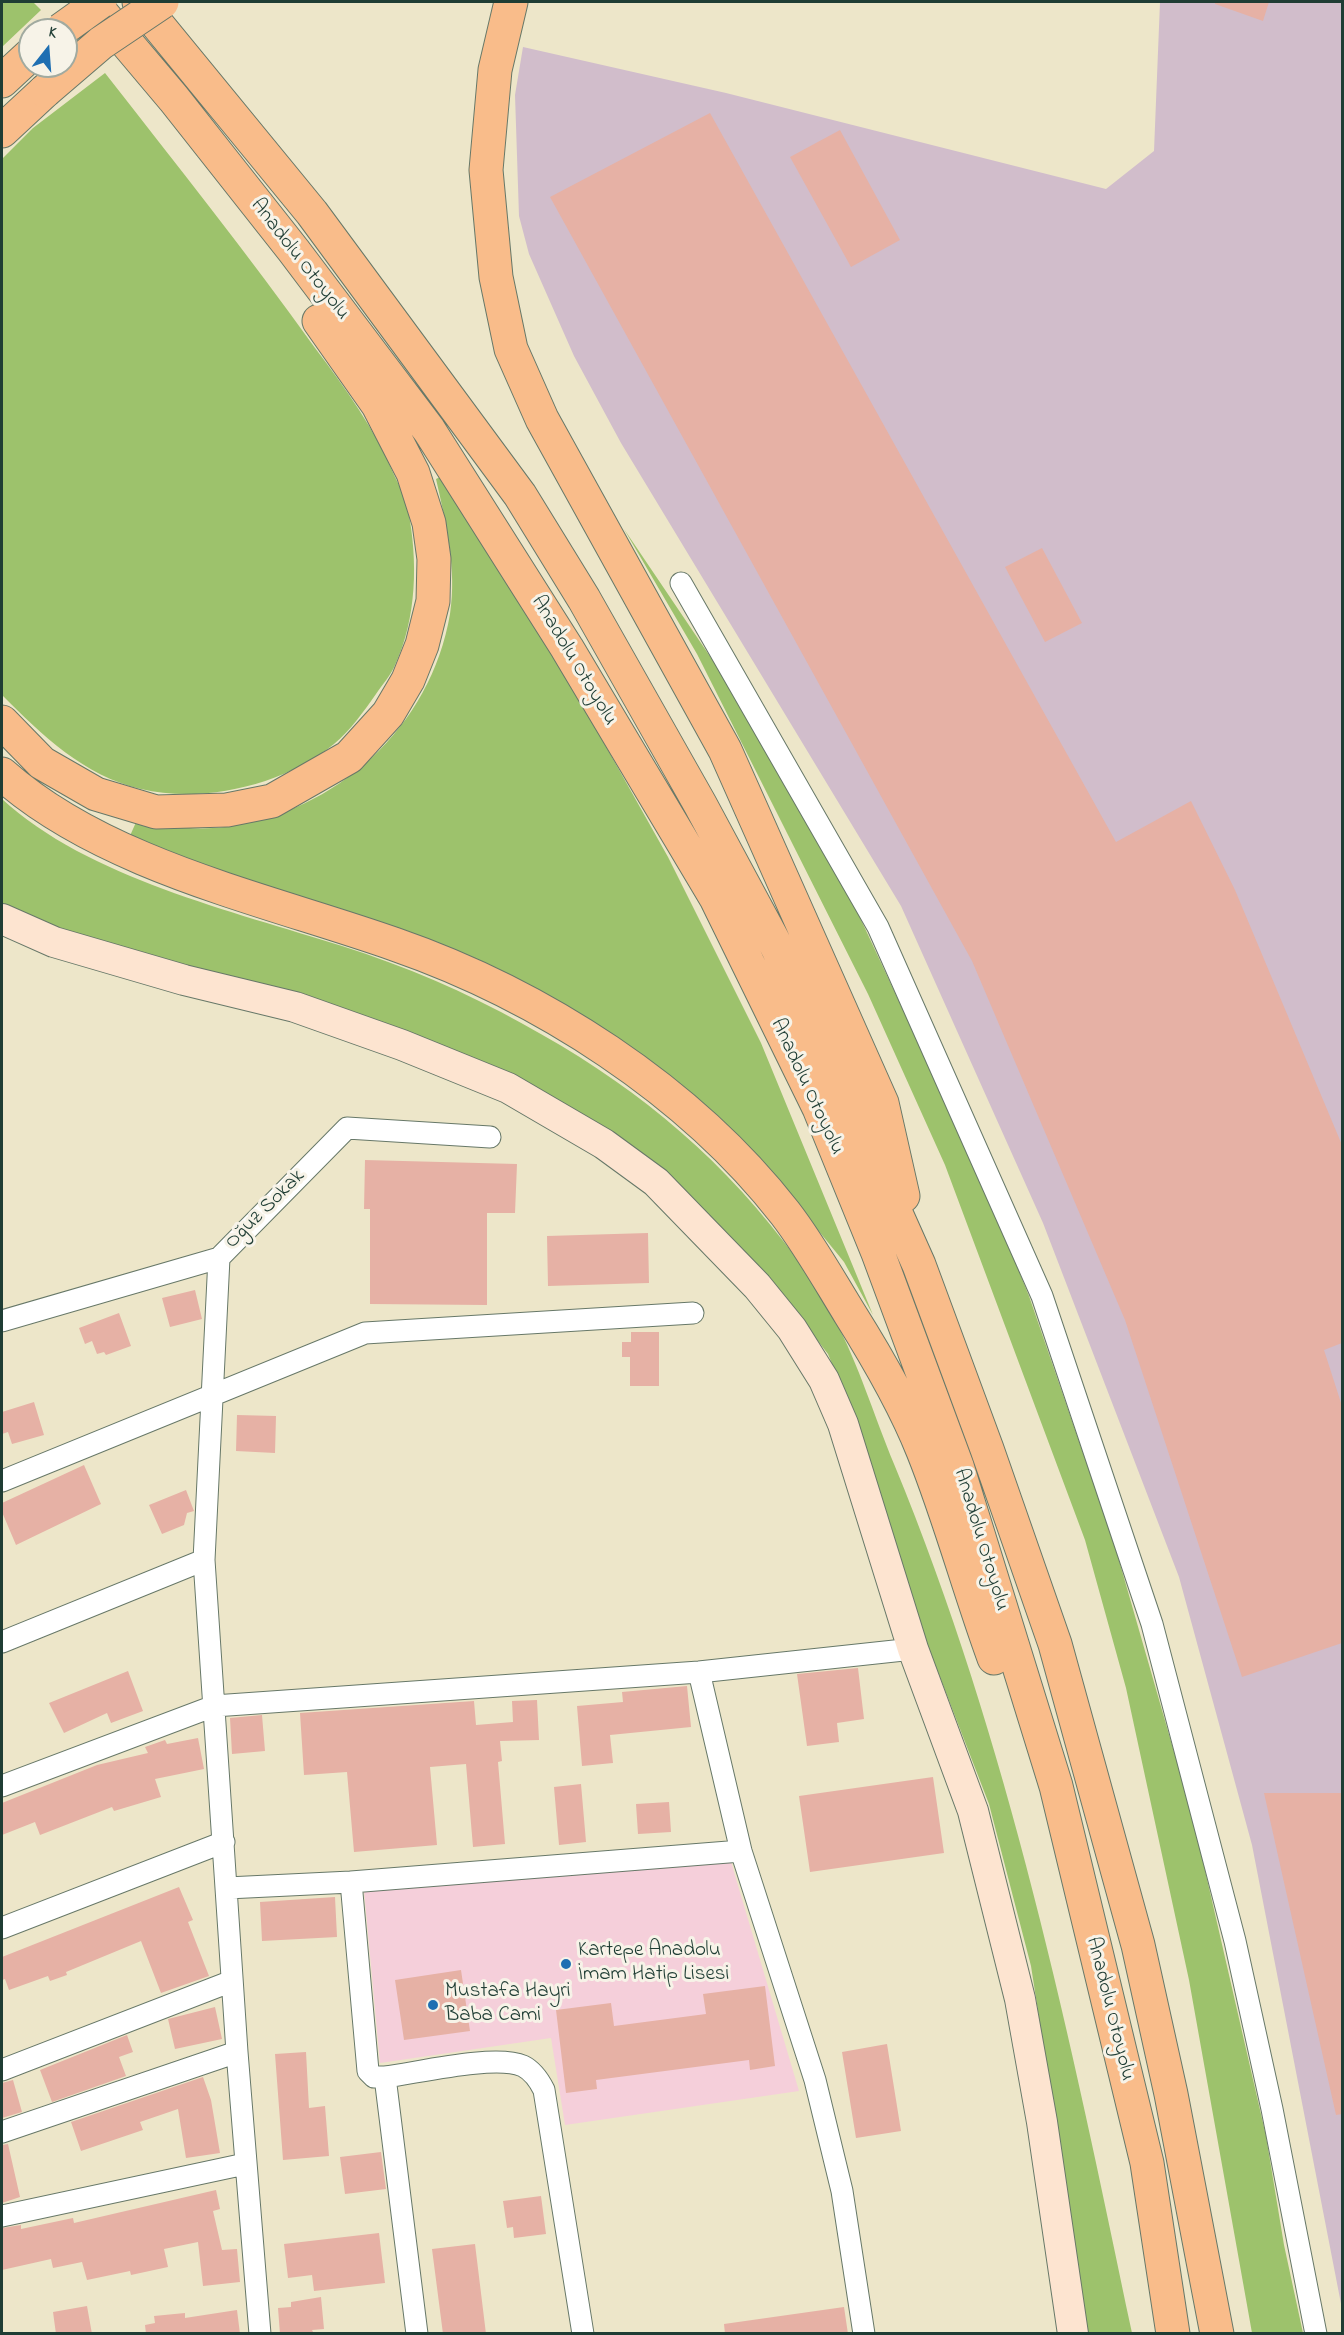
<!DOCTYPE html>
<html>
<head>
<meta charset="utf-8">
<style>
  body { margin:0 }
  #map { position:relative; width:1344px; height:2335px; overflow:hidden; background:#ede6c9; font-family:"Indie Flower",sans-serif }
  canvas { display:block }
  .frame { position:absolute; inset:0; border:3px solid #1f3d34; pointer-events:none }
  .north { position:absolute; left:18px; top:18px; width:60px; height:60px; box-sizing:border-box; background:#f7f3e8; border:2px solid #a1aaa0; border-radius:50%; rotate:17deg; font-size:16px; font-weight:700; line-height:24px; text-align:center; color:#1f3d34 }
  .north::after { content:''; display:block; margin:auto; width:21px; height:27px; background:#1f6fb2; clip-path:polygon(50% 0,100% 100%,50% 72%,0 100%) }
</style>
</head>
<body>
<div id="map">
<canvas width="1344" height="2335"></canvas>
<div class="frame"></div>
<div class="north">K</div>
</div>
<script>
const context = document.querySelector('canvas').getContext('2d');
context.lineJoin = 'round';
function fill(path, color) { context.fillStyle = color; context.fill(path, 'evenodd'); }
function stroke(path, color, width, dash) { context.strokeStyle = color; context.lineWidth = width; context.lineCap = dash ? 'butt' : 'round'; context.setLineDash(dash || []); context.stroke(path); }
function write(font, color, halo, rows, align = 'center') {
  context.font = font + ' "Indie Flower",sans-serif'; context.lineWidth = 6; context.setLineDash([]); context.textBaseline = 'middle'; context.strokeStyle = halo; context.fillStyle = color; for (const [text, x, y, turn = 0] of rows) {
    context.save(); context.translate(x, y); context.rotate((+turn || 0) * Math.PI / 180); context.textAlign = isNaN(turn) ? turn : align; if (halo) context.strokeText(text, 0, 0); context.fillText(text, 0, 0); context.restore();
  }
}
fill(new Path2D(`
  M 731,1862 L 799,2091 L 565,2125 L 551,2038 L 380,2063 L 364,1890 Z`), '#f5cfda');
fill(new Path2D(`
  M 1160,2 L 1342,2 L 1342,2309 L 1252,1845 L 1179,1577 L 1043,1223 L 901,906 L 621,443 L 574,356 L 529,254 L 519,216 L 515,95 L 523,47 L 726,93 L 1106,189 L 1154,151 Z`), '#d1bdcb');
fill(new Path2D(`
  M 2,2 L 33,2 L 41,10 L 2,47 Z
  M 105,73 C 176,164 248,254 315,348 C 346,389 375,429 395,477 C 400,487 406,499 408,510 C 418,560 417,618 395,665 C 391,675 382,685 376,694 C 364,711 350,731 334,744 C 284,785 203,804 141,789 C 84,776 42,735 2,695 L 2,159 L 33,128 Z
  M 446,474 L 531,613 L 668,857 L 761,1043 L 873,1315 L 844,1262 L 769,1170 L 653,1063 L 588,1020 L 395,929 L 335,907 L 236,878 L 129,838 L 137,820 C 165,826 195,831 224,827 C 336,813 431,727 450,614 C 457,569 446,523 436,479 Z
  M 624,529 L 730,686 L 836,866 L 983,1182 L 1029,1296 L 1114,1543 L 1193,1818 L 1266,2136 L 1284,2245 L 1303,2333 L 1252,2333 L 1189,1980 L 1126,1688 L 1085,1540 L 945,1165 L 868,994 L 697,654 Z
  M 2,799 C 88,878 233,911 342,946 C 405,966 466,992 523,1024 C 626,1080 712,1148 784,1242 C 802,1265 821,1293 835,1320 C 858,1363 875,1418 894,1464 C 1009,1742 1071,2040 1132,2333 L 1088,2333 L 1031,1966 L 989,1804 L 921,1628 L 884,1519 L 862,1436 L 828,1354 L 787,1301 L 610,1135 L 60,932 L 2,904 Z`), '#9dc26c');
fill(new Path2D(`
  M 1215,2 L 1269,2 L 1263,21 L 1215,4 Z
  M 710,113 L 1116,842 L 1191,801 L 1235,890 L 1342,1145 L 1342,1343 L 1324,1350 L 1342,1406 L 1342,1643 L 1242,1677 L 1125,1320 L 972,961 L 550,197 Z
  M 840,130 L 900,240 L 851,267 L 790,157 Z
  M 1042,548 L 1082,623 L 1045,642 L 1005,567 Z
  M 365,1160 L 517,1164 L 515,1213 L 487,1213 L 487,1305 L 370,1304 L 370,1209 L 364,1209 Z
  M 648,1233 L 649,1283 L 548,1286 L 547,1236 Z
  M 195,1290 L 202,1319 L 170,1327 L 162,1298 Z
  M 119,1313 L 131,1346 L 106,1355 L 104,1352 L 97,1354 L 92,1341 L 85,1344 L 79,1328 Z
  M 631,1332 L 659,1332 L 659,1386 L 630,1386 L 630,1357 L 622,1357 L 622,1342 L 631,1342 Z
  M 34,1402 L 44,1435 L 12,1444 L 8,1432 L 2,1434 L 2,1412 Z
  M 237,1415 L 276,1416 L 275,1453 L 236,1451 Z
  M 84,1465 L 101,1504 L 16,1545 L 2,1512 L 2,1503 Z
  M 186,1490 L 194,1511 L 187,1513 L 184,1525 L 162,1534 L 149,1505 Z
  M 858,1668 L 864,1719 L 837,1723 L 839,1742 L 807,1746 L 797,1674 Z
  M 128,1671 L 143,1711 L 111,1723 L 107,1713 L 64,1733 L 49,1703 Z
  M 687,1686 L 691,1727 L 610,1735 L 613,1763 L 582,1766 L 577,1706 L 623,1702 L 622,1692 Z
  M 537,1700 L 539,1740 L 500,1741 L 502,1761 L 498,1762 L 505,1844 L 473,1847 L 466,1764 L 430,1767 L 437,1845 L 354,1852 L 347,1772 L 304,1775 L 300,1713 L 474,1701 L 476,1725 L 513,1722 L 512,1701 Z
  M 262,1715 L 265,1751 L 232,1754 L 230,1718 Z
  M 198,1738 L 204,1769 L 155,1779 L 161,1797 L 114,1811 L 112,1807 L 40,1835 L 35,1822 L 2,1835 L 2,1803 L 97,1765 L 148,1753 L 145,1747 L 165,1740 L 167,1744 Z
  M 933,1777 L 944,1853 L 810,1872 L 799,1796 Z
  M 581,1784 L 586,1842 L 559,1845 L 554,1787 Z
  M 1264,1793 L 1342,1793 L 1342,2114 L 1336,2115 Z
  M 669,1802 L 671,1832 L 638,1834 L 636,1804 Z
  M 179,1887 L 193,1920 L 188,1922 L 209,1976 L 161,1993 L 141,1941 L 66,1972 L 67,1975 L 50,1981 L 48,1976 L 9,1990 L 5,1979 L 2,1980 L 2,1957 Z
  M 335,1897 L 337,1937 L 262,1941 L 260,1902 Z
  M 461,1970 L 470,2031 L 404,2040 L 395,1980 Z
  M 765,1986 L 775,2066 L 750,2070 L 749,2060 L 596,2080 L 597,2089 L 566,2093 L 556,2010 L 611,2003 L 614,2026 L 706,2014 L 703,1994 Z
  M 215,2007 L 222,2039 L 175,2049 L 168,2019 Z
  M 127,2035 L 133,2052 L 119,2057 L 126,2076 L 52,2102 L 40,2070 Z
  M 887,2044 L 901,2131 L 856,2138 L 842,2052 Z
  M 306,2052 L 309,2108 L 325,2106 L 329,2156 L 283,2160 L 275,2054 Z
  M 203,2077 L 211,2100 L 220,2153 L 186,2158 L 178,2109 L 140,2122 L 143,2130 L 81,2151 L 71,2122 Z
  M 13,2080 L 22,2112 L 2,2118 L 2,2083 Z
  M 8,2144 L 20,2197 L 2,2203 L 2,2145 Z
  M 381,2152 L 386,2189 L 345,2194 L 340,2157 Z
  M 216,2190 L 220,2209 L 213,2211 L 222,2250 L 237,2249 L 240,2282 L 203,2286 L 198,2242 L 164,2249 L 168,2267 L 131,2275 L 130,2271 L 87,2280 L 82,2262 L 53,2268 L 51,2259 L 2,2270 L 2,2228 L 21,2225 L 21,2229 L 73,2218 L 74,2223 Z
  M 541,2196 L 546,2234 L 514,2238 L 513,2227 L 507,2228 L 503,2201 Z
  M 379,2233 L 385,2283 L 314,2291 L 312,2275 L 288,2278 L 284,2244 Z
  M 475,2244 L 486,2334 L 443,2334 L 432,2249 Z
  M 321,2297 L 324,2329 L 312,2330 L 314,2334 L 280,2334 L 278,2308 L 291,2307 L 291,2302 Z
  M 87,2306 L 92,2334 L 56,2334 L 53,2312 Z
  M 844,2307 L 848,2334 L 725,2334 L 724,2324 Z
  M 237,2310 L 240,2334 L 146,2334 L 145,2325 L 155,2323 L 154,2316 L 185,2313 L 185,2318 Z`), '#e6b1a5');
const street = new Path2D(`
  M 681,583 L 878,927 L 1042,1296 L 1152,1624 L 1235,1941 L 1272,2109 L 1316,2334
  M 219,1258 L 204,1560 L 237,2052 L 260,2334
  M 2,1321 L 219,1258 L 347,1128 L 490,1137
  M 2,1481 L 365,1333 L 693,1313
  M 2,1642 L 204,1560
  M 699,1672 L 741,1851 L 815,2080 L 842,2191 L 864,2334
  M 2,1786 L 214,1706 L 699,1672 L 913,1649
  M 351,1882 L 368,2071 L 374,2077 L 385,2077 C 417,2073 495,2054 523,2066 C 533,2071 539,2080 544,2090 L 583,2334
  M 227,1888 L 351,1882 L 741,1851
  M 2,1928 L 224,1842
  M 2,2070 L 232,1981
  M 385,2077 L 417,2334
  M 2,2132 L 237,2052
  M 2,2216 L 245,2164`);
const secondary = new Path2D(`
  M 2,919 L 54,942 L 184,980 L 295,1007 L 402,1045 L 508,1088 L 604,1144 L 656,1182 L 757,1286 L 792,1329 L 824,1380 L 843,1424 L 913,1649 L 973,1811 L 1020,1999 L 1042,2122 L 1073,2334`);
const highway = new Path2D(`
  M 139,2 L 312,213 L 520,495 L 584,599 L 700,804 L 778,949 L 919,1265 L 987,1449 L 1055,1644 L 1138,1945 L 1171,2094 L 1217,2334
  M 511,2 L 495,70 L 486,170 L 496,277 L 511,349 L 542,419 L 725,750 L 882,1103 L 903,1196
  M 99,10 L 174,99 L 294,251 L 429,430 L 567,648 L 716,898 L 819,1108 L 878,1253 L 957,1466 L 1056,1786 L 1147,2163 L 1173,2334
  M 2,81 L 30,55
  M 2,131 L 45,91
  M 2,722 L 42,763 L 96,794 L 156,812 L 227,810 L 272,801 L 349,757 L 388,714 L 408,680 L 422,645 L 433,601 L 434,559 L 429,523 L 413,473 L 378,405 L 319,321
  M 2,774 C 104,865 266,899 394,944 C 541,995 689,1090 785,1213 C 809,1244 829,1280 850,1314 C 877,1357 904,1403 923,1451 C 950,1518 969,1590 994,1658`);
stroke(street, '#677868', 23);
stroke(secondary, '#677868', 32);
stroke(highway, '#677868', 35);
stroke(street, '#fff', 21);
stroke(secondary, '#fde4d0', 30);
stroke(highway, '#f9bc8a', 33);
const highwayBridge = new Path2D(`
  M 61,30 L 100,2
  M 45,91 L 101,43 L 162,2`);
stroke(highwayBridge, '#677868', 35, []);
stroke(highwayBridge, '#f9bc8a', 33);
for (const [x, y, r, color] of [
  [566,1964,6,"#1f6fb2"],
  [433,2005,6,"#1f6fb2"]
]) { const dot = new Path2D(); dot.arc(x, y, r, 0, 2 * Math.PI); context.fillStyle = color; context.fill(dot); stroke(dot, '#f7f3e8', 2); }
write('21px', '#1f3d34', '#f7f3e8', [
  ["Anadolu Otoyolu",299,260,52],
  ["Anadolu Otoyolu",573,661,59],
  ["Anadolu Otoyolu",806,1087,65],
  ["Oğuz Sokak",266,1210,-45],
  ["Anadolu Otoyolu",980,1540,73],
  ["Anadolu Otoyolu",1109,2009,76]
]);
write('21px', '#1f3d34', '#f7f3e8', [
  ["Kartepe Anadolu",578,1952],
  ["İmam Hatip Lisesi",578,1976],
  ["Mustafa Hayri",445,1993],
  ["Baba Cami",445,2017]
], 'left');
</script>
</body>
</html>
